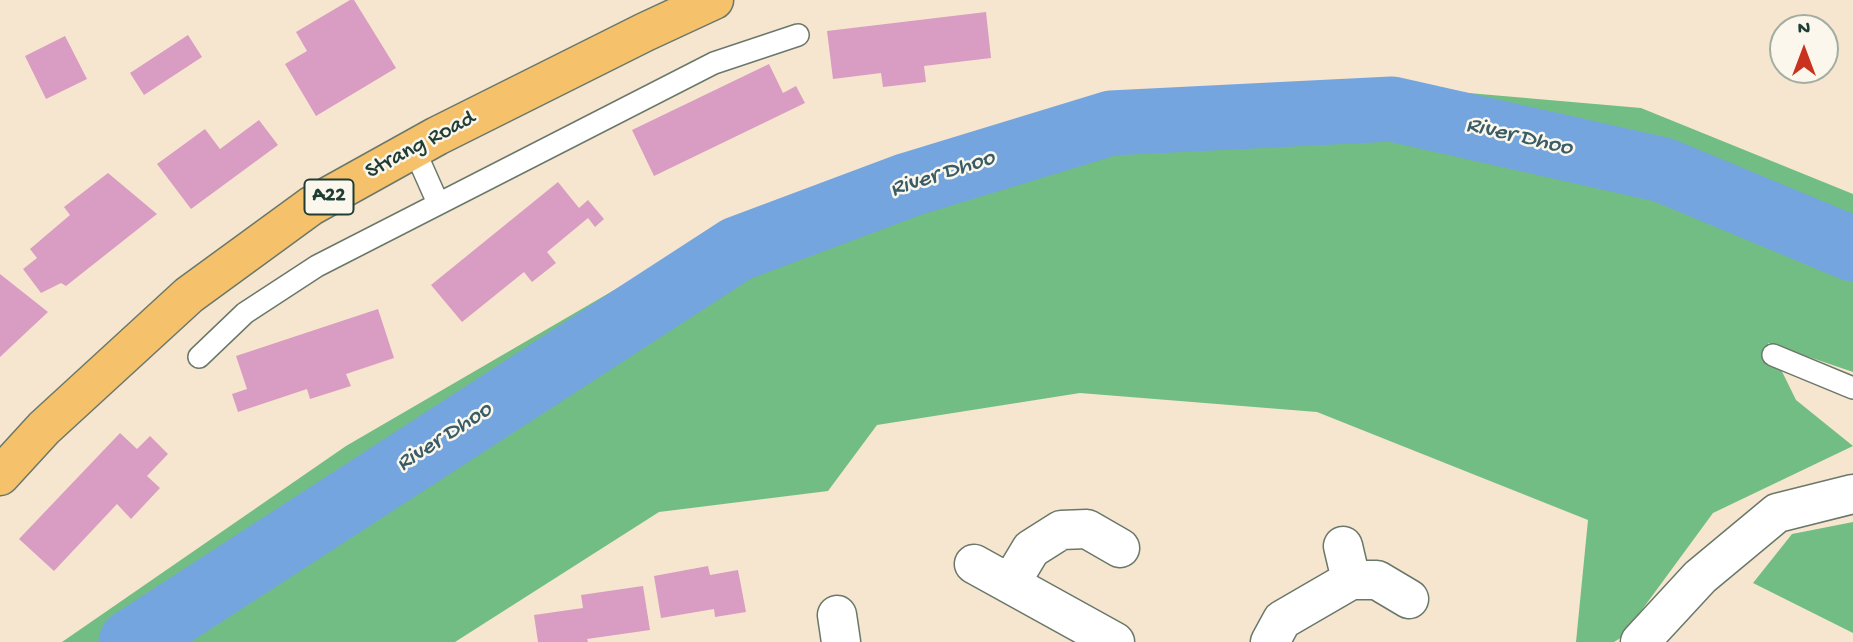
<!DOCTYPE html>
<html>
<head>
<meta charset="utf-8">
<style>
  body { margin:0 }
  #map { position:relative; width:1853px; height:642px; overflow:hidden; background:#f6e6cf; font-family:"Gochi Hand",sans-serif }
  canvas { display:block }
  .north { position:absolute; left:1769px; top:14px; width:70px; height:70px; box-sizing:border-box; background:#fbf7ec; border:2px solid #a3ada2; border-radius:50%; rotate:0deg; font-size:19px; font-weight:700; line-height:28px; text-align:center; color:#1f3d34 }
  .north::after { content:''; display:block; margin:auto; width:24px; height:32px; background:#c8321e; clip-path:polygon(50% 0,100% 100%,50% 72%,0 100%) }
</style>
</head>
<body>
<div id="map">
<canvas width="1853" height="642"></canvas>
<div class="north">N</div>
</div>
<script>
const context = document.querySelector('canvas').getContext('2d');
context.lineJoin = 'round';
function fill(path, color) { context.fillStyle = color; context.fill(path, 'evenodd'); }
function stroke(path, color, width, dash) { context.strokeStyle = color; context.lineWidth = width; context.lineCap = dash ? 'butt' : 'round'; context.setLineDash(dash || []); context.stroke(path); }
function write(font, color, halo, rows, align = 'center') {
  context.font = font + ' "Gochi Hand",sans-serif'; context.lineWidth = 5; context.setLineDash([]); context.textBaseline = 'middle'; context.strokeStyle = halo; context.fillStyle = color; for (const [text, x, y, turn = 0] of rows) {
    context.save(); context.translate(x, y); context.rotate((+turn || 0) * Math.PI / 180); context.textAlign = isNaN(turn) ? turn : align; if (halo) context.strokeText(text, 0, 0); context.fillText(text, 0, 0); context.restore();
  }
}
fill(new Path2D(`
  M 1342,82 L 1641,108 L 1853,194 L 1853,372 L 1768,343 L 1796,400 L 1853,446 L 1713,513 L 1622,637 L 1614,642 L 1576,642 L 1588,520 L 1317,412 L 1080,393 L 877,425 L 828,491 L 659,512 L 455,642 L 62,642 L 346,446 L 659,264 L 1032,128 Z
  M 1853,522 L 1853,633 L 1753,583 L 1792,534 Z`), '#72bd84');
stroke(new Path2D(`
  M 131,642 L 737,249 L 908,185 L 1111,123 L 1392,109 L 1663,170 L 1853,249`), '#74a5df', 65);
fill(new Path2D(`
  M 350,0 L 354,0 L 396,68 L 316,116 L 285,64 L 307,51 L 296,32 Z
  M 986,12 L 991,58 L 924,66 L 926,82 L 883,87 L 881,73 L 833,79 L 827,31 Z
  M 188,35 L 202,57 L 144,95 L 130,73 Z
  M 65,36 L 87,79 L 46,99 L 25,56 Z
  M 769,64 L 783,93 L 796,86 L 805,103 L 654,176 L 632,130 Z
  M 259,120 L 278,145 L 191,209 L 157,164 L 205,129 L 220,149 Z
  M 108,173 L 157,214 L 66,286 L 61,283 L 41,293 L 23,269 L 37,258 L 30,249 L 70,215 L 64,207 Z
  M 558,182 L 579,208 L 588,200 L 604,219 L 595,227 L 588,218 L 547,252 L 556,263 L 532,282 L 524,272 L 462,322 L 431,285 Z
  M 0,274 L 48,312 L 0,357 Z
  M 378,309 L 394,358 L 346,374 L 351,386 L 310,399 L 307,389 L 238,412 L 232,394 L 247,389 L 236,356 Z
  M 120,433 L 137,449 L 150,436 L 168,454 L 147,476 L 160,488 L 131,519 L 117,504 L 54,571 L 19,539 Z
  M 708,566 L 710,575 L 738,570 L 746,612 L 715,617 L 714,609 L 661,618 L 654,576 Z
  M 643,586 L 650,630 L 587,639 L 588,642 L 538,642 L 534,615 L 583,608 L 581,595 Z`), '#d99cc2');
const service = new Path2D(`
  M 414,149 L 438,203
  M 1773,355 L 1853,388
  M 199,357 L 245,313 L 317,266 L 714,63 L 798,35`);
const minor = new Path2D(`
  M 1343,546 L 1351,580
  M 974,564 L 1115,642
  M 1010,584 L 1031,549 L 1061,530 L 1087,529 L 1120,548
  M 837,615 L 841,642
  M 1270,642 L 1282,620 L 1351,580 L 1377,580 L 1409,599
  M 1640,642 L 1700,577 L 1777,513 L 1853,494`);
const primary = new Path2D(`
  M 0,476 L 44,428 L 189,295 L 311,206 L 437,136 L 645,32 L 714,0`);
stroke(service, '#6a786a', 24);
stroke(minor, '#6a786a', 41);
stroke(primary, '#6a786a', 41);
stroke(service, '#fff', 21);
stroke(minor, '#fff', 38);
stroke(primary, '#f6c16b', 38);
for (const [x, y, w] of [
  [329,197,49]
]) { const box = new Path2D(); box.roundRect(x - w / 2, y - 17.5, w, 35, 5); context.fillStyle = '#fbf7ec'; context.fill(box); stroke(box, '#1f3d34', 2); }
write('bold 21px', '#1f3d34', null, [
  ["A22",329,197]
]);
write('23px', '#1f3d34', '#fbf7ec', [
  ["Strang Road",421,146,-28]
]);
write('italic 24px', '#395c67', '#fbf7ec', [
  ["River Dhoo",1519,138,13],
  ["River Dhoo",943,175,-18],
  ["River Dhoo",445,438,-33]
]);
</script>
</body>
</html>
